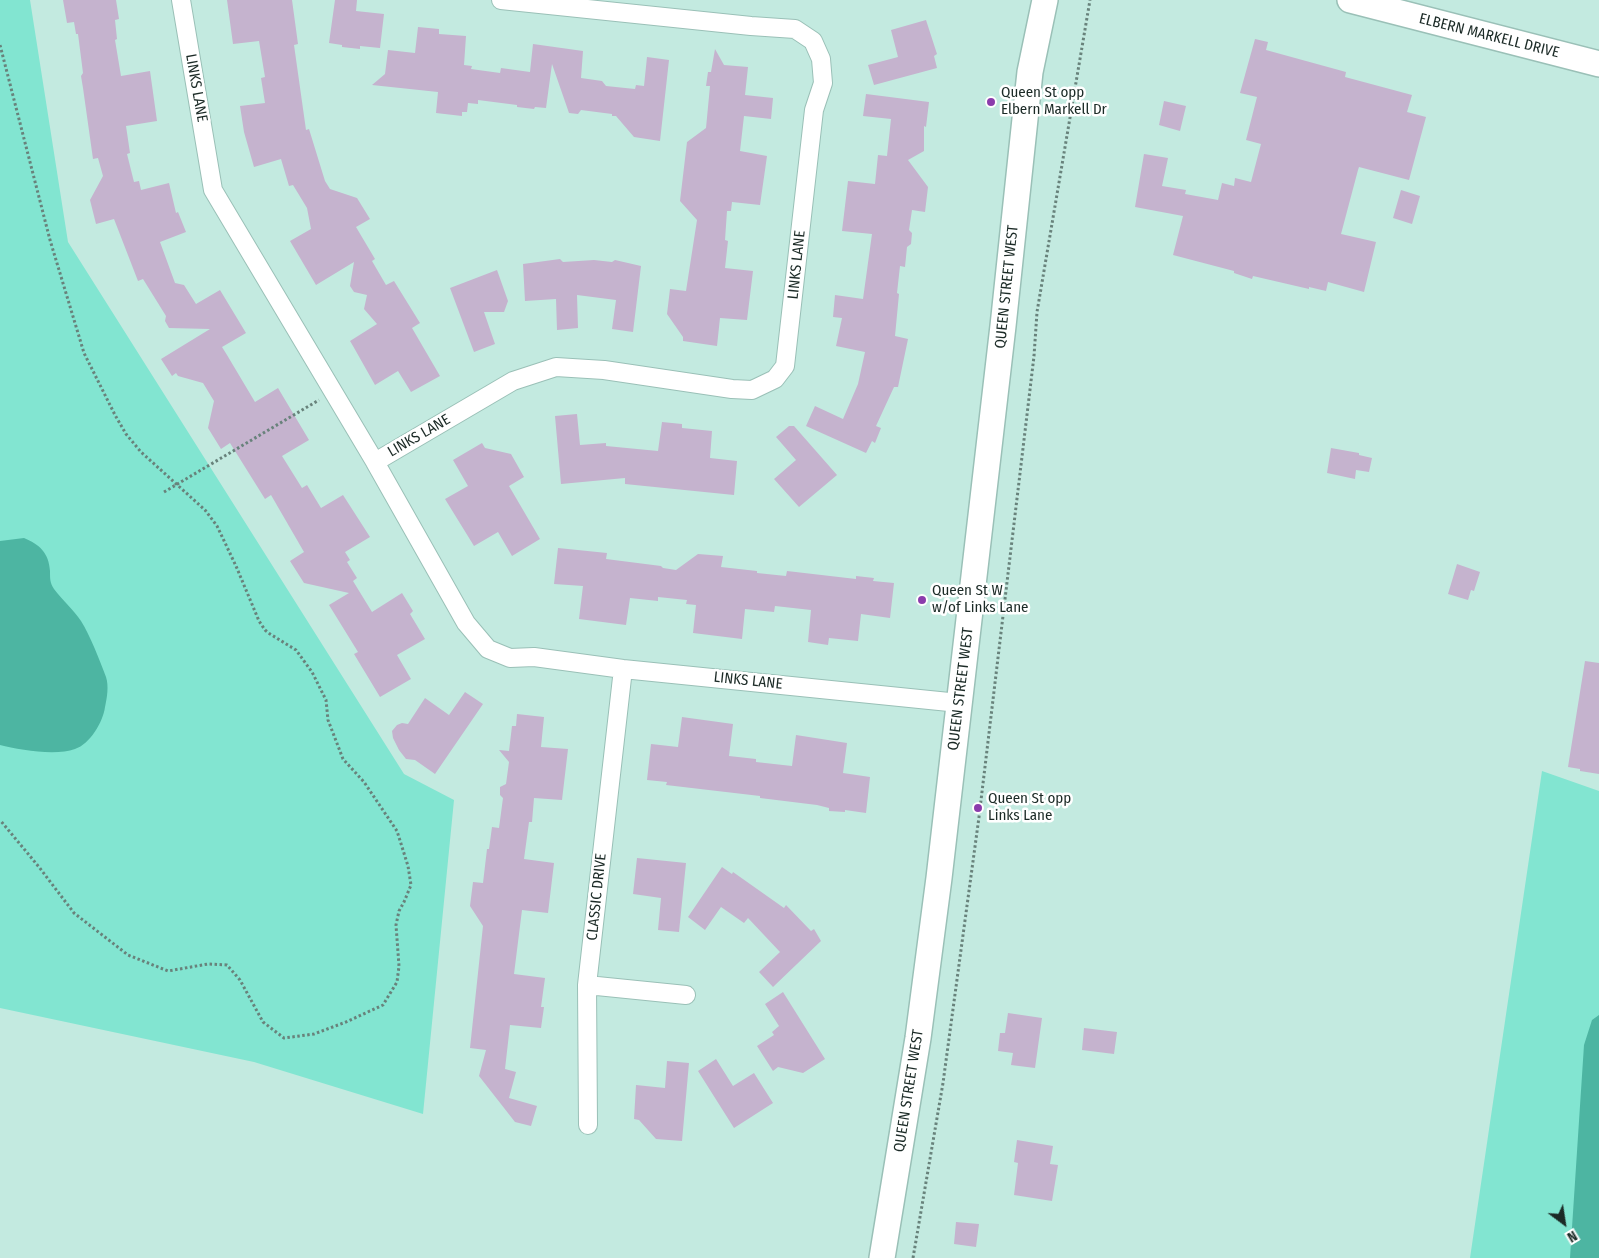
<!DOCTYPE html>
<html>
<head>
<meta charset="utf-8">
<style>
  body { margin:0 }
  #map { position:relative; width:1599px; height:1258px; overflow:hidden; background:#c3eae0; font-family:"Fira Sans Condensed",sans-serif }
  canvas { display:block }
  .north { position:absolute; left:1539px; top:1198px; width:50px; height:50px; -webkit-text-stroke:4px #fff; paint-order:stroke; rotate:149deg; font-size:14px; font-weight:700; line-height:20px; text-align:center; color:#1b2a26 }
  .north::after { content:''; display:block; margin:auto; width:18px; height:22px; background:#1b2a26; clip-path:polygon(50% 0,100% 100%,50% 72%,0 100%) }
</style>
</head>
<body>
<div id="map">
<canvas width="1599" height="1258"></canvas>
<div class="north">N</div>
</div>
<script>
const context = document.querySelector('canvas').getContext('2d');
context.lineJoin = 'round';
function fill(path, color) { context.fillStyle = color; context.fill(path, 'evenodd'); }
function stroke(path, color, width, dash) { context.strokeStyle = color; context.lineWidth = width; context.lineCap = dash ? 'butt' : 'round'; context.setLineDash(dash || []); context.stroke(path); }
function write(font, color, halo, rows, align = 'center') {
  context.font = font + ' "Fira Sans Condensed",sans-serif'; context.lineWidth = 5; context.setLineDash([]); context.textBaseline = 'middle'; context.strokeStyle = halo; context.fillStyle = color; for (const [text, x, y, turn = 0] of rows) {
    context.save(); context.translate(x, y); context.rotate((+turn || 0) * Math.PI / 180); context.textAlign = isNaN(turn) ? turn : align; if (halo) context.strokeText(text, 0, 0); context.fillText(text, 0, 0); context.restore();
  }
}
fill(new Path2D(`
  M 0,0 L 30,0 L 68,242 L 404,774 L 454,800 L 423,1114 L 254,1062 L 0,1008 Z
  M 1542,771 L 1599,791 L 1599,1258 L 1470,1258 Z`), '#82e5d1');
fill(new Path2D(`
  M 24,538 C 39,544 49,553 50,571 C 50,579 50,583 54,589 C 62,600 74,610 81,621 C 90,635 100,661 106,677 C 109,686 107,698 105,707 C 103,722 90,744 75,749 C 56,756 19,750 0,745 L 0,541 Z
  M 1599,1015 L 1599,1258 L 1570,1258 L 1584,1045 L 1592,1020 Z`), '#4db5a2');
fill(new Path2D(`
  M 63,0 L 116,0 L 119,19 L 115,20 L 117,39 L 115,40 L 121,76 L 150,71 L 157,121 L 126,126 L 130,153 L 127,154 L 134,182 L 139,181 L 141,190 L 169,183 L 176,213 L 178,212 L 186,232 L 160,242 L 175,283 L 184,285 L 196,304 L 220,290 L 246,333 L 222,347 L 227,355 L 255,402 L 278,388 L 309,440 L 282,456 L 302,488 L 307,485 L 321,508 L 343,495 L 370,537 L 345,552 L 350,560 L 347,562 L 357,578 L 353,581 L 372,612 L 402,593 L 413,611 L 410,614 L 425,639 L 397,655 L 411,679 L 380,697 L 354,654 L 358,652 L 329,605 L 349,593 L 304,583 L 290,561 L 304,552 L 271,495 L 265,499 L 230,443 L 221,449 L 208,428 L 214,401 L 203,383 L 178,376 L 176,373 L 172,376 L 161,359 L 210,329 L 169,328 L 165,321 L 166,316 L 143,279 L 138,281 L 114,219 L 96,224 L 90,200 L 103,176 L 98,158 L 93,159 L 83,88 L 81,76 L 83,73 L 78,34 L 76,34 L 74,22 L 67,23 Z
  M 227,0 L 292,0 L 298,44 L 294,45 L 306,130 L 309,129 L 325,181 L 330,189 L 357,198 L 370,219 L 356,227 L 375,259 L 372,261 L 386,285 L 394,281 L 420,323 L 412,328 L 440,376 L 411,392 L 398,371 L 375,385 L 353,346 L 350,341 L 377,324 L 364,309 L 367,295 L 354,292 L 350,286 L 354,262 L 316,285 L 290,241 L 311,229 L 307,208 L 293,185 L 289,186 L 281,159 L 254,167 L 244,132 L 240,106 L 265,103 L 261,78 L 265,77 L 259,41 L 233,44 Z
  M 335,0 L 357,0 L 356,11 L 384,14 L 380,48 L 360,46 L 360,49 L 342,47 L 342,45 L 329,43 Z
  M 926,20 L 937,54 L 934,56 L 937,68 L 874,85 L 868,65 L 898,57 L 891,30 Z
  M 418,27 L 439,29 L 439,34 L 466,36 L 464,65 L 472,66 L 471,69 L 500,73 L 501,68 L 530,72 L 533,44 L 583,51 L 581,78 L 602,81 L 606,86 L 635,89 L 636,85 L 644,86 L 647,57 L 669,60 L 660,141 L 634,137 L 616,116 L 612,116 L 612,114 L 581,110 L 578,114 L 569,113 L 552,64 L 546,108 L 535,107 L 534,109 L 517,107 L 517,105 L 478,100 L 478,104 L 468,103 L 467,112 L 462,112 L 462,116 L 436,113 L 438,92 L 372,85 L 385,74 L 388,50 L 415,53 Z
  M 1255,39 L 1268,42 L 1266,50 L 1346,72 L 1345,77 L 1412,95 L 1407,112 L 1426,117 L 1409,180 L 1359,167 L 1358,170 L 1341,234 L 1376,242 L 1364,292 L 1328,282 L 1326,291 L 1309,287 L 1309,289 L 1253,276 L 1252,279 L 1234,273 L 1234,271 L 1173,255 L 1183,216 L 1135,207 L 1144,154 L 1168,158 L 1162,186 L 1186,190 L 1185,194 L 1218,200 L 1222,183 L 1234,186 L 1235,178 L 1251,182 L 1261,144 L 1246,140 L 1257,97 L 1240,93 Z
  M 715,49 L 724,65 L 748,67 L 745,95 L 773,98 L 771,119 L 744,116 L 740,151 L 767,156 L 760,205 L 732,202 L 731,211 L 727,211 L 725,240 L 728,241 L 725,268 L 753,271 L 747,320 L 720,318 L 717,346 L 683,341 L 683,337 L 667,314 L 670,289 L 686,291 L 697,220 L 680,201 L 687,142 L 706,128 L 710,86 L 706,86 L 708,72 L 711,72 Z
  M 866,94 L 929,102 L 926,127 L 924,126 L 924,151 L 908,160 L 928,187 L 925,212 L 912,210 L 909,230 L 912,233 L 911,244 L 907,247 L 905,267 L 900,266 L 897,293 L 899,294 L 895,336 L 908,339 L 898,387 L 894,387 L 876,426 L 881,428 L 875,443 L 872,441 L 866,453 L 806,426 L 815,406 L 843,419 L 858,384 L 865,352 L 836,346 L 842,318 L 833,317 L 835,295 L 863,299 L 872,234 L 842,231 L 848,181 L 875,184 L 878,155 L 887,156 L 891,119 L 863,116 Z
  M 1164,101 L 1186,106 L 1180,131 L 1159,125 Z
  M 1401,190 L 1420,196 L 1412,224 L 1393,218 Z
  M 560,259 L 563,262 L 594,260 L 612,262 L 615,260 L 641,266 L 633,332 L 612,329 L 616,300 L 577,295 L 578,328 L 557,330 L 556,299 L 525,301 L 523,264 Z
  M 497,270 L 508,301 L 504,312 L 484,312 L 495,344 L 474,352 L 450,288 Z
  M 577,414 L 580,445 L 606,443 L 606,446 L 658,451 L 662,422 L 682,424 L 682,428 L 712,431 L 710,458 L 737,461 L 734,495 L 625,484 L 625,478 L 561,484 L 555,416 Z
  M 789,426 L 794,426 L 837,475 L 799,507 L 774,479 L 796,460 L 776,437 Z
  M 482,443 L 485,448 L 511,454 L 524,477 L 509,486 L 540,539 L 512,556 L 498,532 L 474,546 L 445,499 L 468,486 L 453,460 Z
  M 1331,448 L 1359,453 L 1359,455 L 1372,458 L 1369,472 L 1356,470 L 1355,479 L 1327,473 Z
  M 558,548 L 607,553 L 606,559 L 661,566 L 663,568 L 676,570 L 698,554 L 723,556 L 721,567 L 757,571 L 757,573 L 786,576 L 787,571 L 856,579 L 856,576 L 874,578 L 873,581 L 894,583 L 890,618 L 861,614 L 858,641 L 829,638 L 828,645 L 808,642 L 811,610 L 775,606 L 774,612 L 745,609 L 742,639 L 693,633 L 696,605 L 686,604 L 687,600 L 658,597 L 658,601 L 630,598 L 626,625 L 579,619 L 583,586 L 554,584 Z
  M 1457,564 L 1480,572 L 1474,591 L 1471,590 L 1468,600 L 1448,594 Z
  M 1585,661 L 1599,663 L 1599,774 L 1580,771 L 1580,769 L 1568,767 Z
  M 465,692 L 483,704 L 435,774 L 415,760 L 406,759 L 399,750 L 393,738 L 392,731 L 397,725 L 402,723 L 408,724 L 425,698 L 449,715 Z
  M 517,714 L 544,717 L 541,747 L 568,749 L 562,800 L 534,798 L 532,822 L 529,822 L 524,859 L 554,863 L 548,913 L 522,910 L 514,974 L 545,978 L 541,1007 L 544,1007 L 541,1028 L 510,1025 L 505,1069 L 516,1072 L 509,1098 L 537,1106 L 531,1126 L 515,1122 L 479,1076 L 486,1050 L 470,1048 L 483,926 L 470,906 L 473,882 L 483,883 L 487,849 L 489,849 L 492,827 L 499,828 L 503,798 L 500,795 L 500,787 L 506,784 L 509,762 L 499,750 L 509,751 L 512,726 L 516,726 Z
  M 682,717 L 733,724 L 729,756 L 756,759 L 756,762 L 792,766 L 796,735 L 847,743 L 843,773 L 870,777 L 866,813 L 845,810 L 845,812 L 829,811 L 829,808 L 817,805 L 760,798 L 760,796 L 666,785 L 667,782 L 647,780 L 651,744 L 678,747 Z
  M 637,858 L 686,863 L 679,932 L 658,930 L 661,898 L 633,894 Z
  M 722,867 L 732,874 L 733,872 L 784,908 L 786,905 L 811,931 L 814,929 L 821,941 L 773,987 L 759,972 L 780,952 L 748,918 L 744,923 L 721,907 L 705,930 L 688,917 Z
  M 783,992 L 825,1059 L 803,1073 L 778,1067 L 773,1071 L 757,1046 L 774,1035 L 772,1032 L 779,1026 L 765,1004 Z
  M 1008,1013 L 1042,1018 L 1035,1068 L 1011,1065 L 1013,1053 L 998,1051 L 1000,1033 L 1005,1033 Z
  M 1084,1028 L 1117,1032 L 1114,1054 L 1082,1050 Z
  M 716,1059 L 733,1086 L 754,1073 L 773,1103 L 734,1128 L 698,1071 Z
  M 667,1061 L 689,1063 L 682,1141 L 656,1139 L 639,1120 L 634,1119 L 636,1085 L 665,1088 Z
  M 1017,1140 L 1053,1146 L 1050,1164 L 1058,1165 L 1052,1201 L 1014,1195 L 1018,1163 L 1014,1162 Z
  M 956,1222 L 979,1224 L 976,1247 L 954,1244 Z`), '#c5b3ce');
const street = new Path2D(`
  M 181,0 L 213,190 L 375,462 L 466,623 L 488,649 L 510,658 L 534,657 L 623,669 L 959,703
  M 375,462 L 513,381 L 556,367 L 604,370 L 732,389 L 752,390 L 775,379 L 785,366 L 814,110 L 823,83 L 821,59 L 813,41 L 795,29 L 751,26 L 501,0
  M 587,985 L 686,995
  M 588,1125 L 587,985 L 623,669`);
const secondary = new Path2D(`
  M 1350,0 L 1599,64
  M 882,1258 L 918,1038 L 939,878 L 1003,326 L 1030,72 L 1045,0`);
stroke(street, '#9ac0b7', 20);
stroke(secondary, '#9ac0b7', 28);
stroke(new Path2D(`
  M 0,45 L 50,240 L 84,353 L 115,415 L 126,434 L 141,452 L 205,510 L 217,526 L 236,566 L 259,621 L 265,630 L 270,634 L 296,650 L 312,672 L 326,700 L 328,720 L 343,759 L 364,782 L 397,831 L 408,866 L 411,885 L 404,902 L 399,911 L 396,925 L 399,966 L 397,982 L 383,1005 L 346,1022 L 314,1034 L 284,1038 L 263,1022 L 240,980 L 227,965 L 208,964 L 168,971 L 128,955 L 74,913 L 39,867 L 0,820
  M 164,492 L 319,400
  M 913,1258 L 943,1083 L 979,817 L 1034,356 L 1037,312 L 1090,0`), '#68827b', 3, [2.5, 2.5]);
stroke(street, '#fff', 18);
stroke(secondary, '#fff', 25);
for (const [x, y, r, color] of [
  [991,102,5,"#8b3cac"],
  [922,600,5,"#8b3cac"],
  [978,808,5,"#8b3cac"]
]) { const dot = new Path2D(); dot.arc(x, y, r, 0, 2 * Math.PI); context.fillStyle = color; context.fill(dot); stroke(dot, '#fff', 2); }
write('15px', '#1b2a26', '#fff', [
  ["ELBERN MARKELL DRIVE",1489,36,14],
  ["LINKS LANE",196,88,80],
  ["LINKS LANE",797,265,-84],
  ["QUEEN STREET WEST",1007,287,-84],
  ["LINKS LANE",419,436,-30],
  ["LINKS LANE",748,681,6],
  ["QUEEN STREET WEST",961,689,-83],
  ["CLASSIC DRIVE",597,897,-84],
  ["QUEEN STREET WEST",909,1091,-81]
]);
write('15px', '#1b2a26', '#fff', [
  ["Queen St opp",1001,93],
  ["Elbern Markell Dr",1001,110],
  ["Queen St W",932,591],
  ["w/of Links Lane",932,608],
  ["Queen St opp",988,799],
  ["Links Lane",988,816]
], 'left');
</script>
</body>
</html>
